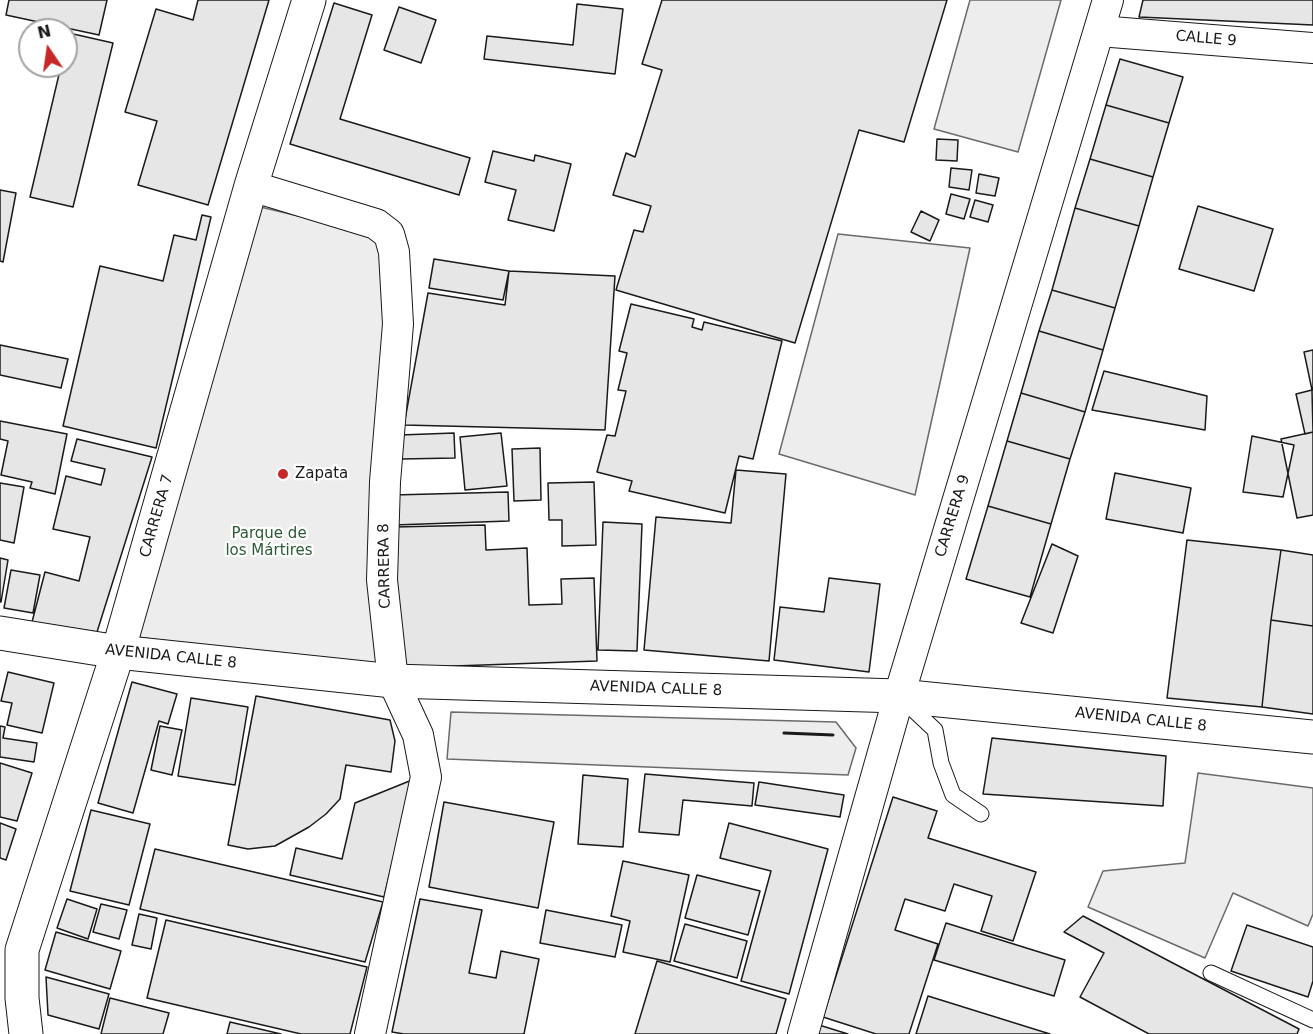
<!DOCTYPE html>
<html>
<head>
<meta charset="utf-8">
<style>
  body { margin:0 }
  #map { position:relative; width:1313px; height:1034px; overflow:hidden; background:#fff; font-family:"DejaVu Sans",sans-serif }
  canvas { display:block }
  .north { position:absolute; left:18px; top:18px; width:60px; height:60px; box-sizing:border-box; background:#fff; border:2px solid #a3a3a3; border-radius:50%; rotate:347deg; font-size:16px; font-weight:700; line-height:24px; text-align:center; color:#1a1a1a }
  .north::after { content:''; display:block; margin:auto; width:21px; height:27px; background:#c62828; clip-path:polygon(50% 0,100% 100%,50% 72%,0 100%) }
</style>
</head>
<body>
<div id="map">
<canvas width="1313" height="1034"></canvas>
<div class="north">N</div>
</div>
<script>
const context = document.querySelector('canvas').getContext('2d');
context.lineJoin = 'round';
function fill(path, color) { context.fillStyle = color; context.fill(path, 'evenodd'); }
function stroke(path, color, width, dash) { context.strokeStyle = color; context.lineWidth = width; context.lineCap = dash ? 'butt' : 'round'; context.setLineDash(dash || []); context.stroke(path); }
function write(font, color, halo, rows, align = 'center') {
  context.font = font + ' "DejaVu Sans",sans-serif'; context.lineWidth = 4.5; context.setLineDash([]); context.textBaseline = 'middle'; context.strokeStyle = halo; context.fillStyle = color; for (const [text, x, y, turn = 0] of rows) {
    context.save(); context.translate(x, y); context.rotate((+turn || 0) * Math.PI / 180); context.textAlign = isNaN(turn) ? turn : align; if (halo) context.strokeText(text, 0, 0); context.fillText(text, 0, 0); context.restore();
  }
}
const built = new Path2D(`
  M 970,0 L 1061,0 L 1018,152 L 934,129 Z
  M 252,205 L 383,236 L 385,427 L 382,668 L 121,635 Z
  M 838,234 L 970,248 L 915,495 L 779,454 Z
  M 451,712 L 836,722 L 856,748 L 848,775 L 447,759 Z
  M 1198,773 L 1313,788 L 1313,914 L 1308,926 L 1233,893 L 1205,958 L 1088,907 L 1103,871 L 1185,863 Z`);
fill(built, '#ededed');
stroke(built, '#6a6a6a', 1.5);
const building = new Path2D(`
  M 9,0 L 107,0 L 99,35 L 6,15 Z
  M 198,0 L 269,0 L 208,205 L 138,185 L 157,121 L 125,112 L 156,9 L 193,20 Z
  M 662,0 L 947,0 L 904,142 L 859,130 L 795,343 L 616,290 L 634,230 L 643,232 L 651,206 L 613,195 L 626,153 L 635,157 L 662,70 L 642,64 Z
  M 1143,0 L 1313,0 L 1313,25 L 1139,17 Z
  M 334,3 L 372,15 L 340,119 L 470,158 L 459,195 L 290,144 Z
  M 577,4 L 623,9 L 615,74 L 484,59 L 487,36 L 573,45 Z
  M 399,7 L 436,20 L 421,63 L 384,50 Z
  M 69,33 L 113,43 L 73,207 L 30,197 L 61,66 L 66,66 L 66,47 Z
  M 1120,59 L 1183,77 L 1169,123 L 1106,105 Z
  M 1106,105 L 1169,123 L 1153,177 L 1090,159 Z
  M 937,139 L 958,140 L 957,161 L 936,160 Z
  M 493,151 L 534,161 L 535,155 L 571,164 L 554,231 L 508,220 L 516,190 L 485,182 Z
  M 1090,159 L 1153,177 L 1139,226 L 1075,208 Z
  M 951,168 L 972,170 L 969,190 L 949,187 Z
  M 979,174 L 999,178 L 995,196 L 976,193 Z
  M 0,190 L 16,193 L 3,262 L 0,261 Z
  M 951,194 L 970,199 L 964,219 L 946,214 Z
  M 975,200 L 993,205 L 988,222 L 970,217 Z
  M 1198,206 L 1273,229 L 1254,291 L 1179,269 Z
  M 1075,208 L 1139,226 L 1115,308 L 1052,290 Z
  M 921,211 L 939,220 L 930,241 L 911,232 Z
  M 202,215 L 211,217 L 156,448 L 63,426 L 100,266 L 163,281 L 174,235 L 196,240 Z
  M 434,259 L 509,271 L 503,300 L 429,288 Z
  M 509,271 L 615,276 L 605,430 L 404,425 L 428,293 L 505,305 Z
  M 1052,290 L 1115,308 L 1103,350 L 1039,331 Z
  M 631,304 L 694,319 L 692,327 L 702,330 L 704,322 L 782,341 L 753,459 L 739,456 L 725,513 L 629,491 L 632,481 L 597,472 L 607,435 L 615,436 L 626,391 L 618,390 L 627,353 L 619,351 Z
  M 1039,331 L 1103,350 L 1085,412 L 1021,393 Z
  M 0,345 L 68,359 L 61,388 L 0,375 Z
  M 1313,350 L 1313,390 L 1312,390 L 1304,352 Z
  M 1104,371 L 1207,396 L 1205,430 L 1092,410 Z
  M 1312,390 L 1313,432 L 1305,434 L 1296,394 Z
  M 1021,393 L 1085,412 L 1070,459 L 1007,441 Z
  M 0,421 L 67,434 L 55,494 L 30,488 L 32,482 L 1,475 L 8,441 L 0,439 Z
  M 1313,432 L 1313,515 L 1297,518 L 1281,439 Z
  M 454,433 L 455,458 L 401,459 L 400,435 Z
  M 501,433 L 507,486 L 465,490 L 460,437 Z
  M 1252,436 L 1294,445 L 1283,497 L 1243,492 Z
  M 77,439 L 152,457 L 97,632 L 32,622 L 45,572 L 79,581 L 90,537 L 53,529 L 66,476 L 101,485 L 105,469 L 71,461 Z
  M 1007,441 L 1070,459 L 1051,524 L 988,506 Z
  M 540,448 L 541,500 L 514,501 L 512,449 Z
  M 736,470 L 786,474 L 769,661 L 644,650 L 656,517 L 731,523 Z
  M 1115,473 L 1191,488 L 1183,533 L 1106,519 Z
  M 594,482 L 596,545 L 562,546 L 562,520 L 549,520 L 548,483 Z
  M 0,483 L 24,487 L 14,543 L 0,540 Z
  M 508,492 L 509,521 L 394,525 L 393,495 Z
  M 988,506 L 1051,524 L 1030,597 L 966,579 Z
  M 603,522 L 642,524 L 637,651 L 598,650 Z
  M 485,525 L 486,550 L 527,548 L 529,605 L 562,604 L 561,579 L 594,578 L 597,661 L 397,668 L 394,527 Z
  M 1187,540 L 1281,550 L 1271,620 L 1262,707 L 1167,698 Z
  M 1052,544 L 1078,556 L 1053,633 L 1021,623 Z
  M 1281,550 L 1313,555 L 1313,626 L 1271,620 Z
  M 0,558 L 8,560 L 1,602 L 0,602 Z
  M 11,570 L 40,575 L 33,613 L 4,608 Z
  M 829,578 L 880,584 L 869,672 L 774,660 L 780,607 L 824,612 Z
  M 1271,620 L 1313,626 L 1313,714 L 1262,707 Z
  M 8,672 L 54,683 L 42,733 L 7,725 L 12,703 L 1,701 Z
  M 132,682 L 177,694 L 168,724 L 159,721 L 133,813 L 98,803 Z
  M 256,696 L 390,720 L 395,741 L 391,772 L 346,765 L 340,799 L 326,814 L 309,827 L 275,846 L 248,849 L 228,845 Z
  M 191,698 L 248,707 L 235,785 L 178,776 Z
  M 0,726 L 5,727 L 3,738 L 37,743 L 34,762 L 0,757 Z
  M 160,726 L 182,730 L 172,775 L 151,770 Z
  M 992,738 L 1166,756 L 1163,806 L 983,794 Z
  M 0,763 L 32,773 L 17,821 L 0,817 Z
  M 645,774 L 754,783 L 752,806 L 683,800 L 679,835 L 639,832 Z
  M 583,775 L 628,779 L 623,847 L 578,844 Z
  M 412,780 L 384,897 L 290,875 L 296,848 L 342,859 L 355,803 Z
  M 759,782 L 844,795 L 840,817 L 755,805 Z
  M 893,797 L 937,811 L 928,838 L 1036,872 L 1013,941 L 981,931 L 992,896 L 954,884 L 945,911 L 905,899 L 895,930 L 938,944 L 909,1034 L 876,1034 L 823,1017 Z
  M 444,802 L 554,822 L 538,908 L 429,887 Z
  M 91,810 L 150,824 L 129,905 L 70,891 Z
  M 0,823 L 16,829 L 6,860 L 0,858 Z
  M 729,823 L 828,849 L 789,994 L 741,981 L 771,871 L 720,858 Z
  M 155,849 L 383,902 L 365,962 L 140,909 Z
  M 623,861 L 689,875 L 670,962 L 623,952 L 630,921 L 611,916 Z
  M 697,875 L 760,891 L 748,935 L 685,918 Z
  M 67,899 L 97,909 L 88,939 L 57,928 Z
  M 420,899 L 482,910 L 469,973 L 496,978 L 501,951 L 539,959 L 524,1034 L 404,1034 L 392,1032 Z
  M 101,904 L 127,910 L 119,939 L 93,932 Z
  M 546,910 L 622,925 L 615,957 L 540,943 Z
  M 139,914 L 157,918 L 151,949 L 132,945 Z
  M 1083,916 L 1299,1029 L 1297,1034 L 1149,1034 L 1080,997 L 1104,953 L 1064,932 Z
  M 166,920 L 367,967 L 350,1034 L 301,1034 L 147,998 Z
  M 946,923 L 1065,960 L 1054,996 L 934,960 Z
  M 685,924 L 747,941 L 737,978 L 674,961 Z
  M 1247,925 L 1313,947 L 1313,981 L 1308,997 L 1231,971 Z
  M 56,932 L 121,951 L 110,989 L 45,970 Z
  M 657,961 L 786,999 L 776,1034 L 635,1034 Z
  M 46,977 L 109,994 L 99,1029 L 48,1015 Z
  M 928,996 L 1050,1034 L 916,1034 Z
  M 110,998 L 169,1013 L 163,1034 L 101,1034 Z
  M 230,1022 L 281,1034 L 227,1034 Z
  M 819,1025 L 848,1034 L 816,1034 Z`);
fill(building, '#e6e6e6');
stroke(building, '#1a1a1a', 1.5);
const lane = new Path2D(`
  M 903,700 L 935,730 L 941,763 L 953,795 L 981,814
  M 1211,973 L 1313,1020`);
const street = new Path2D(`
  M 1099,31 L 1313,48
  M 251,186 L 376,224 L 389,234 L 394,252 L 398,324 L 385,482 L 382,580 L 393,681 L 418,735 L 426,777 L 370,1034
  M 803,1034 L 899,696 L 1108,0`);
const secondary = new Path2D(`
  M 0,633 L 118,652 L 393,681 L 899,696 L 1313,737
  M 26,1034 L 22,998 L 22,950 L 118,652 L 251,186 L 309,0`);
stroke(lane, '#1a1a1a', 17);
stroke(street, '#1a1a1a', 32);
stroke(secondary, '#1a1a1a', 35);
stroke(lane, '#fff', 15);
stroke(street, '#fff', 30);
stroke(secondary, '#fff', 33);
stroke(new Path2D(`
  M 784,733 L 833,735`), '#1a1a1a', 3);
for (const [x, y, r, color] of [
  [283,474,6,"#c62828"]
]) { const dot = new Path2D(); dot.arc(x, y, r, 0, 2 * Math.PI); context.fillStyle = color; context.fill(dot); stroke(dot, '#fff', 2); }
write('15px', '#1a1a1a', '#fff', [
  ["CALLE 9",1206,39,5],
  ["CARRERA 7",157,516,-74],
  ["CARRERA 9",953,516,-73],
  ["CARRERA 8",385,566,-91],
  ["AVENIDA CALLE 8",171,657,6],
  ["AVENIDA CALLE 8",656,689,2],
  ["AVENIDA CALLE 8",1141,720,6]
]);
write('15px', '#1a1a1a', '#fff', [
  ["Zapata",295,474]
], 'left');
write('15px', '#2b5a34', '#fff', [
  ["Parque de",269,534],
  ["los Mártires",269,551]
]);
</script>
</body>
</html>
